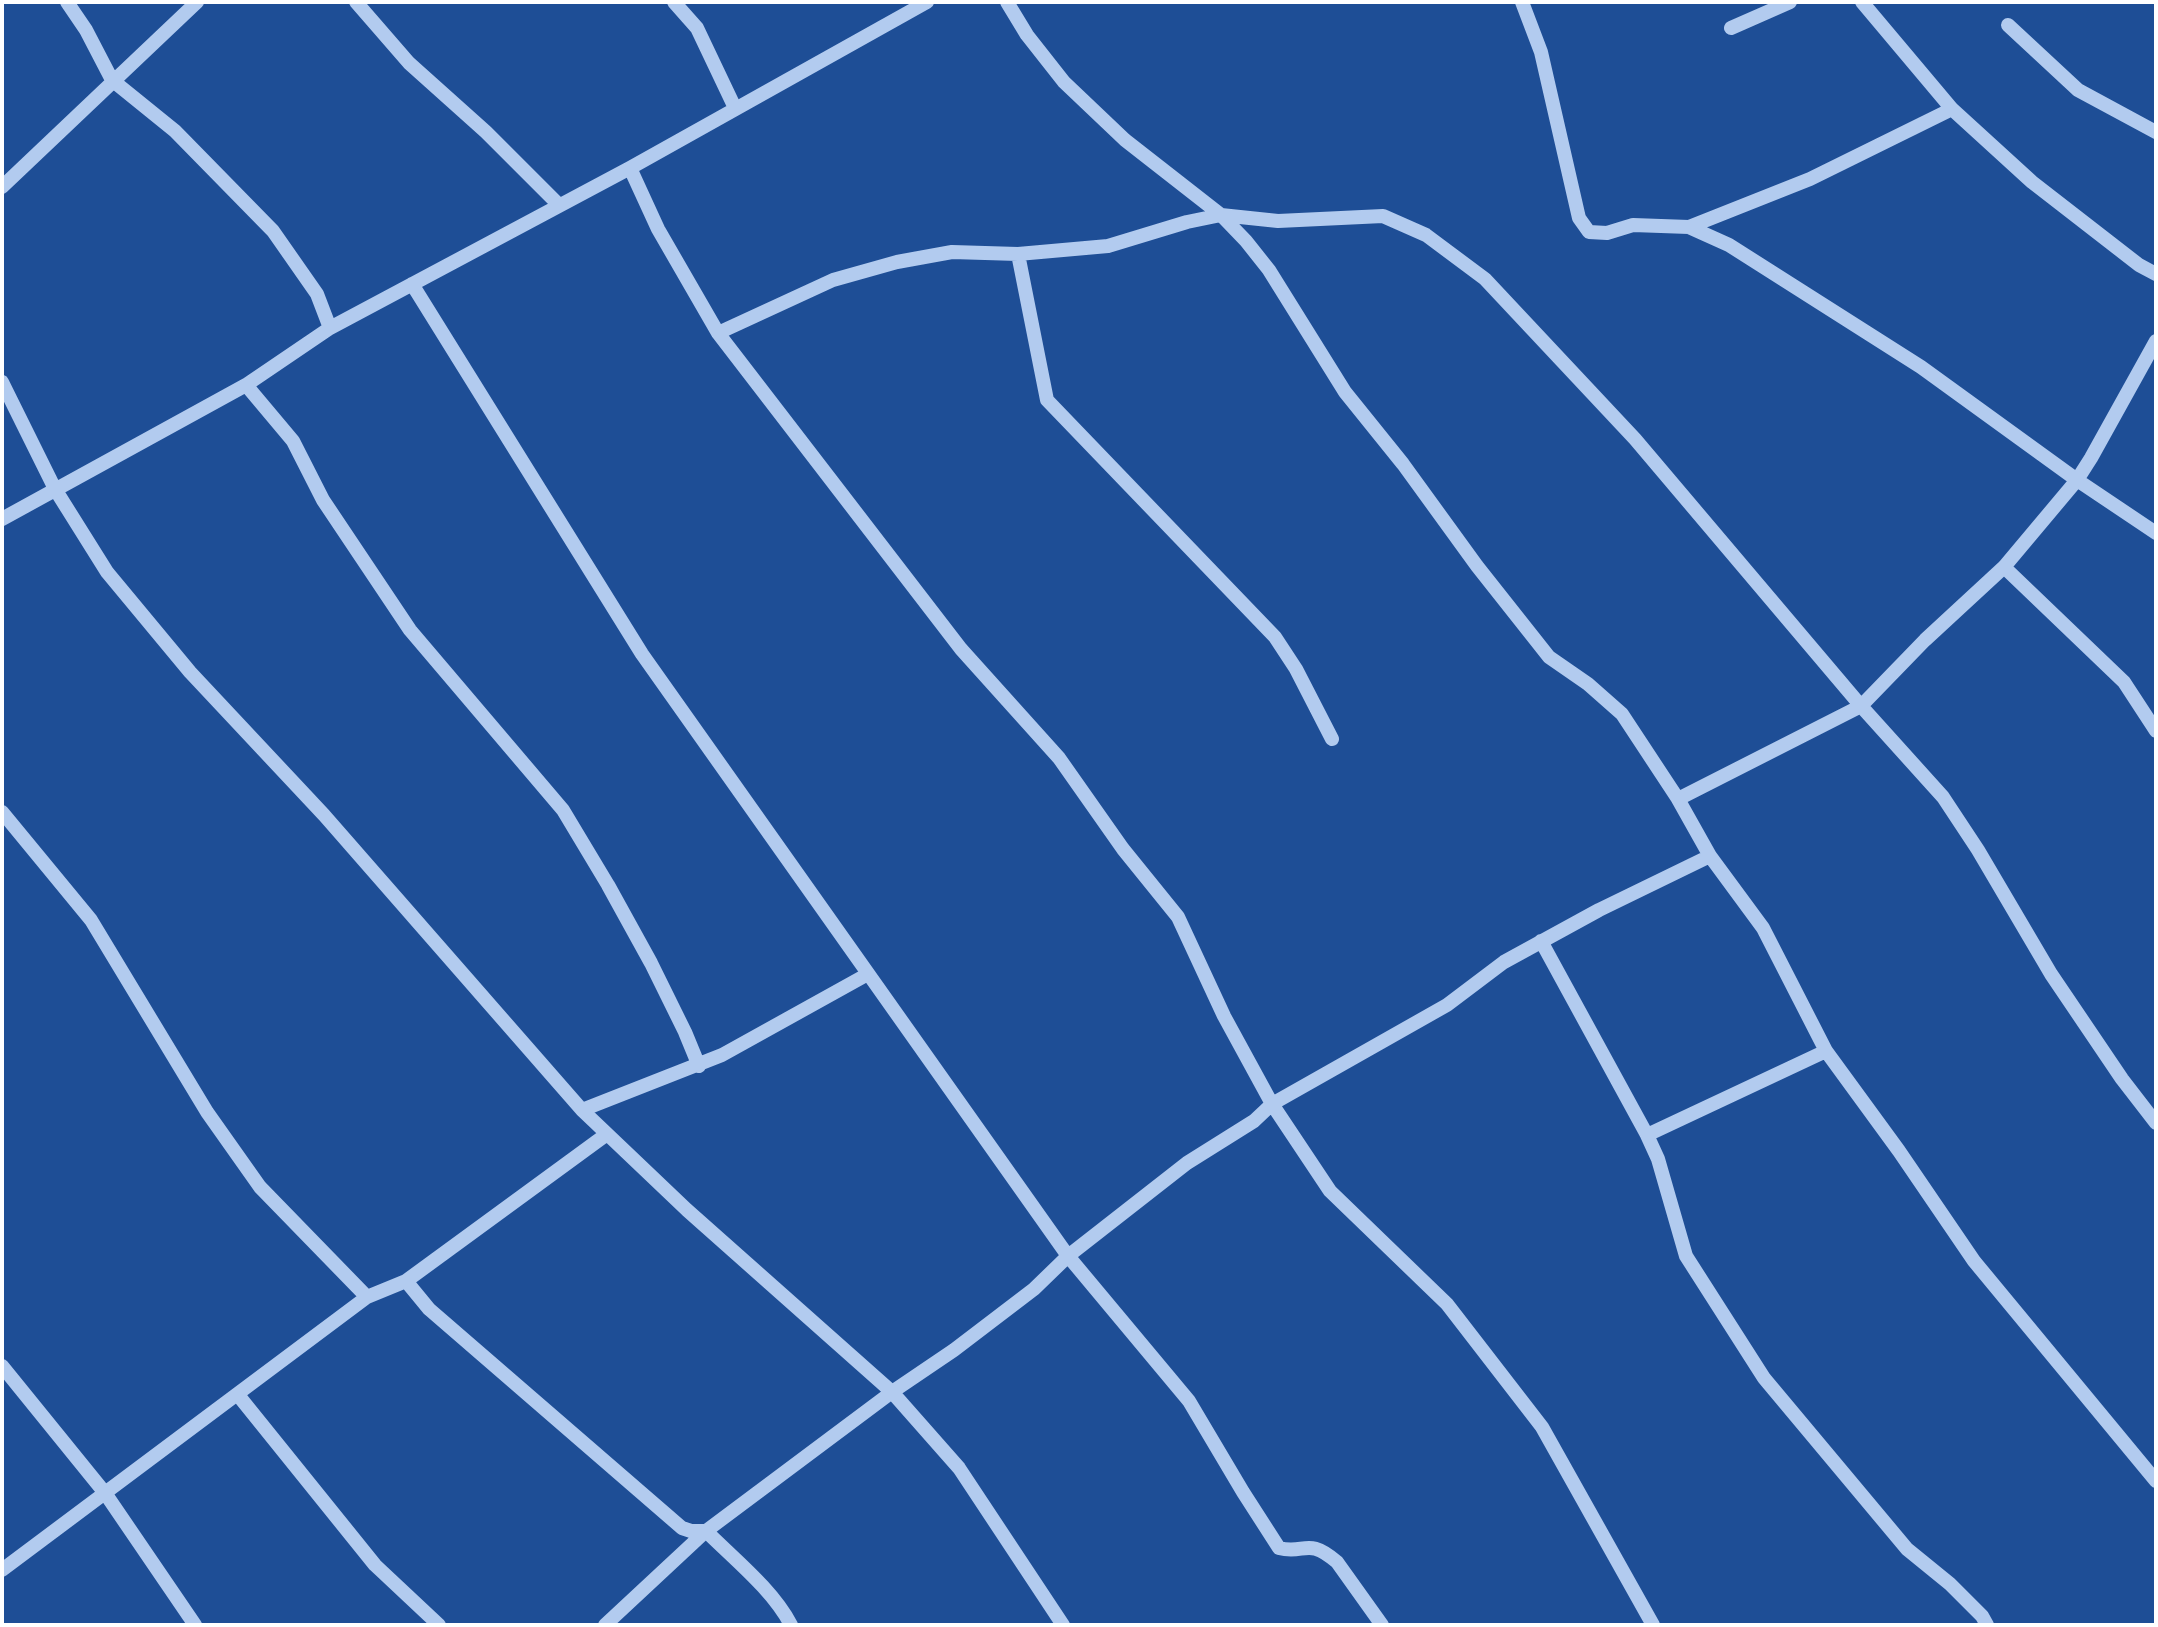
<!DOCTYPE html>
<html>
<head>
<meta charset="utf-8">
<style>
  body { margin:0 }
  #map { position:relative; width:2158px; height:1627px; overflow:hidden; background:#1e4e96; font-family:"Exo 2",sans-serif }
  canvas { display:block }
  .frame { position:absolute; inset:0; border:4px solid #fff; pointer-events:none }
</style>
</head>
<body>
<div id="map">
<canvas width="2158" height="1627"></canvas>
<div class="frame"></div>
</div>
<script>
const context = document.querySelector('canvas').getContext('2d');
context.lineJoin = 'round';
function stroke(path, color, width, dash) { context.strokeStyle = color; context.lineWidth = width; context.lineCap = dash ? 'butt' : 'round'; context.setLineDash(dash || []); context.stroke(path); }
stroke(new Path2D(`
  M 67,2 L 86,30 L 112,80 L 175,131 L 273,231 L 317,294 L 330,328
  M 356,2 L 409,63 L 486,132 L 559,205
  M 674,2 L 697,28 L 735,108
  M 1007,2 L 1027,35 L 1064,82 L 1125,140 L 1221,215 L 1246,241 L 1269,270 L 1345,392 L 1403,464 L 1477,566 L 1549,657 L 1588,684 L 1622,714 L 1678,799 L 1710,856 L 1763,928 L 1826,1051 L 1899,1151 L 1974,1261 L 2156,1481
  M 1522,2 L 1541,52 L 1579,218 L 1589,232 L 1607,233 L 1633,225 L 1689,227 L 1729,245 L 1921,367 L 2077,480 L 2156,533
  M 1862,2 L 1952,109 L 2032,182 L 2139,265 L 2156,274
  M 2008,25 L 2078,90 L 2156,132
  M 1731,28 L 1790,2
  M 630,168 L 658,229 L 718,333 L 961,649 L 1059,758 L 1123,849 L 1178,917 L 1224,1016 L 1272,1104 L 1330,1191 L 1447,1304 L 1542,1427 L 1653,1625
  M 2,187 L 197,2
  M 1689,227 L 1810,179 L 1952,109
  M 1018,254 L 1047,400 L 1275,637 L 1296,669 L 1332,739
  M 412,284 L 642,654 L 1068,1256 L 1189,1401 L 1243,1492 L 1279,1548 C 1305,1555 1307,1536 1337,1562 L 1382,1625
  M 718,333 L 833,280 L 897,262 L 952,252 L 1018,254 L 1108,246 L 1187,222 L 1221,215 L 1278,221 L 1383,216 L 1426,235 L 1485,279 L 1635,439 L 1861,706 L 1943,797 L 1978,850 L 2051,974 L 2122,1079 L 2156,1123
  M 2,382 L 55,489 L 107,572 L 190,672 L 324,815 L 582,1110 L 687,1210 L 892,1392 L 959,1468 L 1063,1625
  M 246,385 L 293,441 L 323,500 L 410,630 L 563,810 L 608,885 L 651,963 L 685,1032 L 699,1066
  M 2,519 L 246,385 L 330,328 L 630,168 L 927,2
  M 2004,567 L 2124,682 L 2156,731
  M 1678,799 L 1861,706 L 1925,640 L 2004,567 L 2077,480 L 2091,458 L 2156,341
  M 2,812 L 91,920 L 207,1112 L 260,1187 L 367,1297
  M 1541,941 L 1647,1135 L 1658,1159 L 1686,1256 L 1764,1378 L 1907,1549 L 1950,1584 L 1982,1616 L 1987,1625
  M 582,1110 L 722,1055 L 868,974
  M 1647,1135 L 1826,1051
  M 406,1281 L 429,1309 L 682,1528 L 691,1531 L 706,1531 C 734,1559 773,1590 791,1625
  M 2,1366 L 105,1493 L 195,1625
  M 238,1395 L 375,1565 L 439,1625
  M 2,1570 L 367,1297 L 406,1281 L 607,1134
  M 605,1625 L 706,1531 L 892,1392 L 954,1350 L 1034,1289 L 1068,1256 L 1187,1163 L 1254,1121 L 1272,1104 L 1447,1005 L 1504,962 L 1599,910 L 1710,856`), '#b2cbef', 14);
</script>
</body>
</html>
